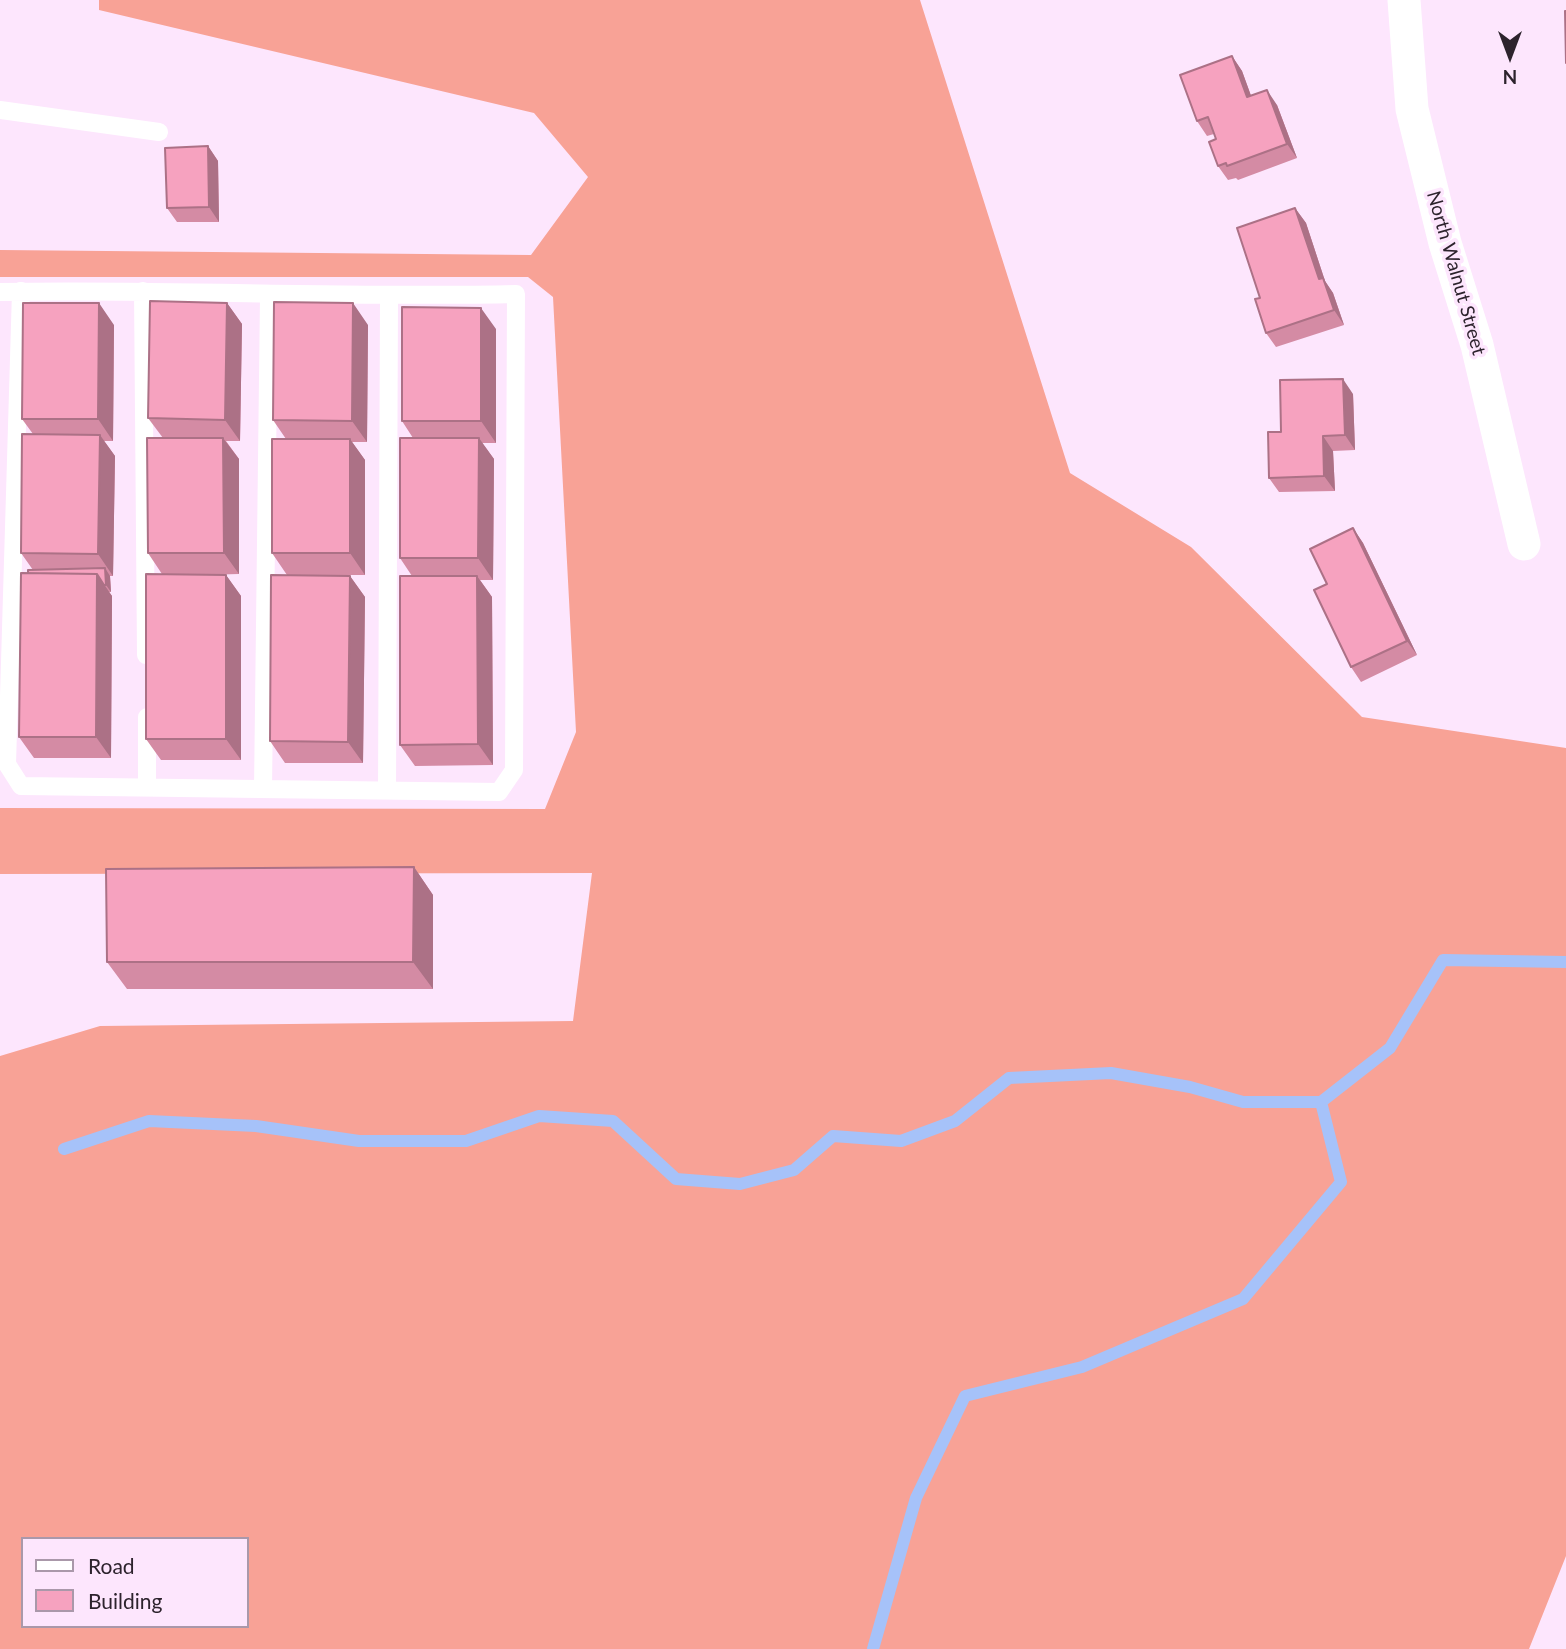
<!DOCTYPE html>
<html>
<head>
<meta charset="utf-8">
<style>
  body { margin:0 }
  #map { position:relative; width:1566px; height:1649px; overflow:hidden; background:#fde6fd; font-family:Lato,sans-serif }
  canvas { display:block }
  .legend { position:absolute; left:21px; top:1537px; width:228px; height:91px; box-sizing:border-box; background:#fde6fd; border:2px solid #aa98aa; margin:0; padding:9px 12px; list-style:none; font-size:21px; color:#2d232d }
  .legend li { display:flex; align-items:center; gap:14px; height:35px }
  .legend b { width:35px; border:2px solid #aa98aa }
  .north { position:absolute; left:1475px; top:21px; width:70px; height:70px; -webkit-text-stroke:5px #fde6fd; paint-order:stroke; rotate:180deg; font-size:19px; font-weight:700; line-height:28px; text-align:center; color:#2d232d }
  .north::after { content:''; display:block; margin:auto; width:24px; height:32px; background:#2d232d; clip-path:polygon(50% 0,100% 100%,50% 72%,0 100%) }
</style>
</head>
<body>
<div id="map">
<canvas width="1566" height="1649"></canvas>
<ul class="legend">
<li><b style="height:9px;background:#fff"></b>Road</li>
<li><b style="height:19px;background:#f6a2bf"></b>Building</li>
</ul>
<div class="north">N</div>
</div>
<script>
const context = document.querySelector('canvas').getContext('2d');
context.lineJoin = 'round';
function fill(path, color) { context.fillStyle = color; context.fill(path, 'evenodd'); }
function stroke(path, color, width, dash) { context.strokeStyle = color; context.lineWidth = width; context.lineCap = dash ? 'butt' : 'round'; context.setLineDash(dash || []); context.stroke(path); }
function write(font, color, halo, rows, align = 'center') {
  context.font = font + ' Lato,sans-serif'; context.lineWidth = 7; context.setLineDash([]); context.textBaseline = 'middle'; context.strokeStyle = halo; context.fillStyle = color; for (const [text, x, y, turn = 0] of rows) {
    context.save(); context.translate(x, y); context.rotate((+turn || 0) * Math.PI / 180); context.textAlign = isNaN(turn) ? turn : align; if (halo) context.strokeText(text, 0, 0); context.fillText(text, 0, 0); context.restore();
  }
}
fill(new Path2D(`
  M 99,0 L 920,0 L 1070,473 L 1191,547 L 1362,717 L 1566,748 L 1566,1556 L 1529,1649 L 0,1649 L 0,1056 L 100,1026 L 573,1021 L 592,873 L 0,874 L 0,808 L 545,809 L 576,732 L 553,297 L 528,277 L 0,277 L 0,250 L 531,255 L 588,177 L 534,113 L 99,10 ZM 23,1539 L 247,1539 L 247,1626 L 23,1626 Z`), '#f8a296');
stroke(new Path2D(`
  M 64,1149 L 149,1121 L 256,1126 L 359,1141 L 466,1141 L 539,1116 L 613,1121 L 676,1179 L 740,1184 L 794,1170 L 833,1136 L 901,1141 L 955,1121 L 1009,1078 L 1111,1073 L 1190,1087 L 1243,1102 L 1321,1102 L 1390,1048 L 1443,960 L 1566,962
  M 873,1649 L 916,1498 L 965,1396 L 1082,1367 L 1243,1299 L 1341,1182 L 1321,1102`), '#a6c2f9', 12);
stroke(new Path2D(`
  M 0,110 L 159,132
  M 143,291 L 146,655
  M 0,292 C 172,289 344,298 516,294 L 514,770 L 499,792 L 21,786 L 7,764 L 21,291
  M 147,717 L 147,787
  M 263,789 L 269,296
  M 387,790 L 389,297`), '#fff', 18);
stroke(new Path2D(`
  M 1404,0 L 1412,109 L 1445,243 L 1477,345 L 1524,544`), '#fff', 33);
fill(new Path2D(`
  M 1232,56 L 1242,71 L 1251,96 L 1277,105 L 1297,158 L 1238,180 L 1236,178 L 1228,180 L 1218,166 L 1216,139 L 1214,134 L 1207,136 L 1197,121 Z
  M 208,146 L 218,161 L 219,222 L 177,222 L 167,208 Z
  M 1295,208 L 1306,223 L 1325,281 L 1333,293 L 1344,325 L 1276,347 L 1266,333 L 1260,298 Z
  M 227,303 L 242,324 L 240,441 L 226,441 L 239,459 L 239,574 L 201,575 L 226,575 L 241,596 L 241,760 L 161,760 L 146,739 L 162,574 L 148,553 L 163,438 L 148,418 Z
  M 114,325 L 113,441 L 104,441 L 115,456 L 113,576 L 110,576 L 111,592 L 109,592 L 112,596 L 111,758 L 34,758 L 19,737 L 28,573 L 33,570 L 21,553 L 33,434 L 22,419 Z
  M 368,325 L 367,442 L 352,442 L 365,460 L 365,575 L 288,575 L 350,576 L 365,597 L 363,763 L 285,763 L 270,741 L 287,575 L 272,553 L 286,439 L 273,420 Z
  M 496,329 L 496,443 L 482,443 L 494,459 L 493,580 L 480,580 L 492,597 L 493,765 L 415,766 L 400,745 L 412,576 L 400,558 L 413,438 L 402,421 Z
  M 1353,394 L 1355,450 L 1333,451 L 1335,491 L 1279,492 L 1269,478 L 1281,432 Z
  M 1353,528 L 1363,543 L 1417,655 L 1361,682 L 1351,667 L 1327,584 Z
  M 414,867 L 433,895 L 433,989 L 127,989 L 107,962 Z`), '#d48ba4');
fill(new Path2D(`
  M 1232,56 L 1242,71 L 1257,112 L 1247,97 Z
  M 1267,90 L 1277,105 L 1297,158 L 1287,144 Z
  M 208,146 L 218,161 L 219,222 L 209,207 Z
  M 1295,208 L 1306,223 L 1325,281 L 1333,293 L 1344,325 L 1334,310 L 1319,279 Z
  M 99,303 L 114,325 L 113,441 L 98,419 Z
  M 227,303 L 242,324 L 240,441 L 225,420 Z
  M 353,303 L 368,325 L 367,442 L 352,421 Z
  M 481,308 L 496,329 L 496,443 L 481,421 Z
  M 1343,379 L 1353,394 L 1355,450 L 1345,435 Z
  M 100,435 L 115,456 L 113,576 L 98,554 Z
  M 1323,436 L 1333,451 L 1335,491 L 1324,476 Z
  M 223,438 L 239,459 L 239,574 L 224,553 Z
  M 479,438 L 494,459 L 493,580 L 478,558 Z
  M 350,439 L 365,460 L 365,575 L 350,553 Z
  M 1353,528 L 1363,543 L 1417,655 L 1407,641 Z
  M 105,568 L 110,576 L 111,592 L 106,585 Z
  M 97,574 L 112,596 L 111,758 L 96,737 Z
  M 226,575 L 241,596 L 241,760 L 226,739 Z
  M 350,576 L 365,597 L 363,763 L 348,742 Z
  M 477,576 L 492,597 L 493,765 L 478,744 Z
  M 414,867 L 433,895 L 433,989 L 413,962 Z`), '#ac7186');
const building = new Path2D(`
  M 1565,11 L 1566,11 L 1566,63 Z
  M 1232,56 L 1247,97 L 1267,90 L 1287,144 L 1227,166 L 1226,163 L 1218,166 L 1209,142 L 1216,139 L 1208,117 L 1197,121 L 1180,75 Z
  M 208,146 L 209,207 L 167,208 L 165,148 Z
  M 1295,208 L 1319,279 L 1323,278 L 1334,310 L 1266,333 L 1255,299 L 1260,298 L 1237,228 Z
  M 150,301 L 227,303 L 225,420 L 148,418 Z
  M 274,302 L 353,303 L 352,421 L 273,420 Z
  M 23,303 L 99,303 L 98,419 L 22,419 Z
  M 402,307 L 481,308 L 481,421 L 402,421 Z
  M 1343,379 L 1345,435 L 1323,436 L 1324,476 L 1269,478 L 1268,432 L 1281,432 L 1280,380 Z
  M 22,434 L 100,435 L 98,554 L 21,553 Z
  M 147,438 L 223,438 L 224,553 L 148,553 Z
  M 400,438 L 479,438 L 478,558 L 400,558 Z
  M 272,439 L 350,439 L 350,553 L 272,553 Z
  M 1353,528 L 1407,641 L 1351,667 L 1314,590 L 1327,584 L 1310,549 Z
  M 105,568 L 106,585 L 104,585 L 97,574 L 28,573 L 28,570 Z
  M 21,573 L 97,574 L 96,737 L 19,737 Z
  M 146,574 L 226,575 L 226,739 L 146,739 Z
  M 271,575 L 350,576 L 348,742 L 270,741 Z
  M 400,576 L 477,576 L 478,744 L 400,745 Z
  M 414,867 L 413,962 L 107,962 L 106,869 Z`);
fill(building, '#f6a2bf');
stroke(building, '#ac7186', 2);
write('19px', '#2d232d', '#fde6fd', [
  ["North Walnut Street",1456,273,74]
]);
</script>
</body>
</html>
